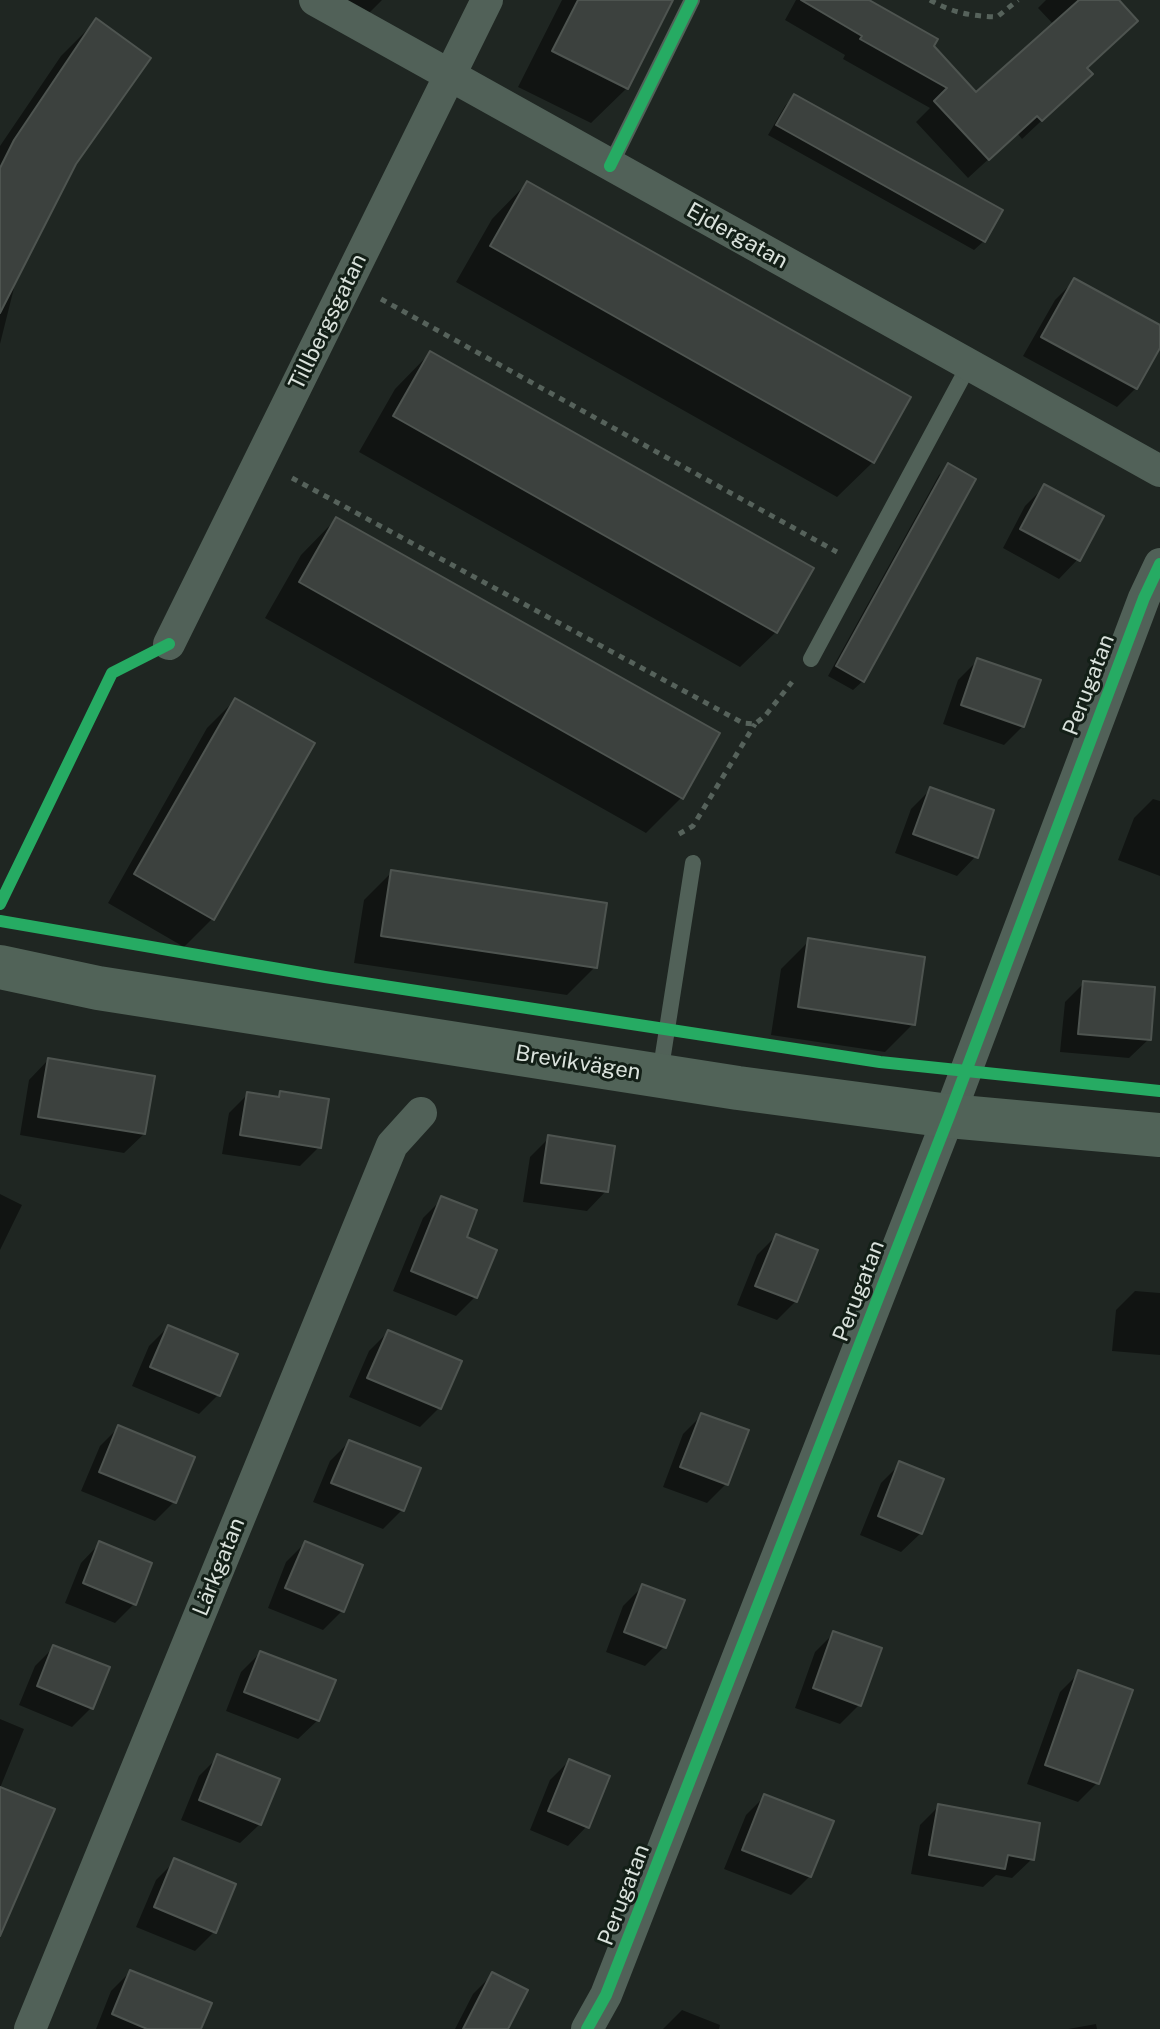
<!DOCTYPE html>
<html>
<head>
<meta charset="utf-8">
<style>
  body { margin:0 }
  canvas { display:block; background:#1f2622 }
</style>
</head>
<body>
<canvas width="1160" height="2029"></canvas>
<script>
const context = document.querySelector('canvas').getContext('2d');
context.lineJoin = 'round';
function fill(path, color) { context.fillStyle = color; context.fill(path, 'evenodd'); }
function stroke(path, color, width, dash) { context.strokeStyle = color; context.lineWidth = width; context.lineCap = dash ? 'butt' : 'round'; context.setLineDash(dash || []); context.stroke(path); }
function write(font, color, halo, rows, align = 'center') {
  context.font = font + ' "Public Sans",sans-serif'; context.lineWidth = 6; context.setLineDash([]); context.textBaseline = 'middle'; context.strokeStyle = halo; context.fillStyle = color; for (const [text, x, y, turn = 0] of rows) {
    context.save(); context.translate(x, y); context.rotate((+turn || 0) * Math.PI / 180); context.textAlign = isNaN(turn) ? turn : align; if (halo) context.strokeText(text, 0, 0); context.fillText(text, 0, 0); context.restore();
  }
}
fill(new Path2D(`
  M 344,0 L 382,0 L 369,13 Z
  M 562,0 L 671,0 L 627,88 L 591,123 L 518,87 Z
  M 796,0 L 865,0 L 931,46 L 976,95 L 1054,25 L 1038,8 L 1046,0 L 1116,0 L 1085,69 L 1071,93 L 1022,139 L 1017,133 L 968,178 L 916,122 L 930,108 L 843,59 L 845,55 L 785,20 Z
  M 96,21 L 74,163 L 17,276 L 0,344 L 0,146 L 61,56 Z
  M 794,96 L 984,241 L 974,250 L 768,135 L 785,106 Z
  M 527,183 L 873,462 L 837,497 L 456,282 L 492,219 Z
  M 1074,281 L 1160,327 L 1160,344 L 1136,388 L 1117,407 L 1023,356 L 1055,300 Z
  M 430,353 L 776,632 L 740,667 L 359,452 L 395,389 Z
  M 949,466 L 863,681 L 853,690 L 828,676 L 939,475 Z
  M 1044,487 L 1078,559 L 1059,579 L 1003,548 L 1025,506 Z
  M 336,519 L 681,798 L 646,833 L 265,618 L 301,555 Z
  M 978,660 L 1023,726 L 1004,745 L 943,724 L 958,680 Z
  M 235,700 L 212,919 L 184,947 L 108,903 L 207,728 Z
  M 930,790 L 976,856 L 957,876 L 895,853 L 911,809 Z
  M 1153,799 L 1160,801 L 1160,876 L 1118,860 L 1134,818 Z
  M 392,872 L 595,967 L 567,995 L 354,963 L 364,900 Z
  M 809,941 L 913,1024 L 885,1052 L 771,1035 L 781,969 Z
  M 1084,983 L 1149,1039 L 1129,1058 L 1060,1052 L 1065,1002 Z
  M 48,1060 L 144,1134 L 124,1153 L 20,1135 L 29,1080 Z
  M 281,1093 L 319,1147 L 300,1166 L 222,1154 L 229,1113 L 248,1094 L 275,1098 Z
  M 549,1138 L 606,1191 L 587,1211 L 523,1202 L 530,1157 Z
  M 0,1194 L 22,1205 L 0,1250 Z
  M 442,1199 L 464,1238 L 475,1297 L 456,1316 L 393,1291 L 423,1218 Z
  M 776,1236 L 796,1301 L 777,1320 L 737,1305 L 757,1255 Z
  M 1135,1291 L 1160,1293 L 1160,1355 L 1112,1351 L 1116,1310 Z
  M 168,1327 L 218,1395 L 199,1414 L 132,1386 L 149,1346 Z
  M 388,1332 L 439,1408 L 420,1427 L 349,1397 L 369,1351 Z
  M 702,1415 L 726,1484 L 707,1503 L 663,1487 L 683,1434 Z
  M 119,1427 L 174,1502 L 155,1521 L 81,1491 L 100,1446 Z
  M 349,1442 L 418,1469 L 402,1510 L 383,1529 L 313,1502 L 330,1461 Z
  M 900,1464 L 921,1533 L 901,1552 L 860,1535 L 881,1483 Z
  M 100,1543 L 134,1604 L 115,1623 L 65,1603 L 81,1563 Z
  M 305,1543 L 342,1611 L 323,1630 L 268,1608 L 286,1562 Z
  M 642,1587 L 664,1647 L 645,1666 L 606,1652 L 623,1606 Z
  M 834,1633 L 859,1705 L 840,1724 L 795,1708 L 815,1652 Z
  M 54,1647 L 91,1708 L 72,1727 L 19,1705 L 35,1666 Z
  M 260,1653 L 318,1720 L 298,1739 L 226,1711 L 241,1672 Z
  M 1079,1673 L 1097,1783 L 1078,1802 L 1027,1784 L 1060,1692 Z
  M 0,1719 L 24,1729 L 0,1788 Z
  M 218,1757 L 260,1824 L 240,1843 L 181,1820 L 199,1776 Z
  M 569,1761 L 587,1826 L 568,1846 L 530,1830 L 550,1780 Z
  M 765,1796 L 810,1876 L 791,1895 L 724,1869 L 746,1815 Z
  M 939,1806 L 1032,1859 L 1012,1878 L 996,1875 L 983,1887 L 911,1874 L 920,1825 Z
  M 175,1861 L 214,1932 L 195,1951 L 136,1927 L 156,1880 Z
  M 130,1972 L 199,2029 L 96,2029 L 111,1991 Z
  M 493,1974 L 505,2029 L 455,2029 L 473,1994 Z
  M 682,2010 L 720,2025 L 719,2029 L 663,2029 Z
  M 1096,2024 L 1097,2029 L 1068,2029 Z`), '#0007');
const building = new Path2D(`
  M 578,0 L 673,0 L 628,89 L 552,51 Z
  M 801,0 L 869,0 L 938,39 L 934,46 L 976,92 L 1079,0 L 1119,0 L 1138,21 L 1087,68 L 1093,74 L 1042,121 L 1037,116 L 989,160 L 934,101 L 947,88 L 860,39 L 862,36 Z
  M 96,18 L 151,58 L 76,164 L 0,313 L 0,168 L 14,140 Z
  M 794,94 L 1003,210 L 985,242 L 776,125 Z
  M 527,181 L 911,397 L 874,463 L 490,246 Z
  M 1074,278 L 1160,325 L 1160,348 L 1137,389 L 1041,337 Z
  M 430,351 L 814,568 L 777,633 L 393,416 Z
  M 948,463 L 976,479 L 864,682 L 836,666 Z
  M 1044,484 L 1104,516 L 1080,561 L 1020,529 Z
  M 336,517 L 720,733 L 683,799 L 299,582 Z
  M 977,658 L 1041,680 L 1024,727 L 961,705 Z
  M 235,698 L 315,743 L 214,920 L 134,874 Z
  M 930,787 L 994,810 L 978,858 L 913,834 Z
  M 391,870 L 607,903 L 597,968 L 381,936 Z
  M 808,938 L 925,957 L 915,1025 L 798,1007 Z
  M 1083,981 L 1155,987 L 1151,1040 L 1078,1034 Z
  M 48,1058 L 155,1076 L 145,1134 L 38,1117 Z
  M 280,1091 L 329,1099 L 321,1148 L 240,1135 L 247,1092 L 279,1097 Z
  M 548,1135 L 615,1146 L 608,1192 L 541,1183 Z
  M 441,1196 L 477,1210 L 467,1237 L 497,1250 L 477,1298 L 411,1271 Z
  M 776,1234 L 818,1250 L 797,1302 L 755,1286 Z
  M 168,1325 L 238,1354 L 220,1396 L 150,1367 Z
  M 388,1330 L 462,1361 L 441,1409 L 367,1378 Z
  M 701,1413 L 749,1430 L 728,1485 L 680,1467 Z
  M 118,1425 L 195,1457 L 176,1503 L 99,1472 Z
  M 349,1440 L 421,1468 L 404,1511 L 331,1483 Z
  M 899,1461 L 944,1479 L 922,1534 L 878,1516 Z
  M 99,1541 L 152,1563 L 136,1605 L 83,1583 Z
  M 305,1541 L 363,1565 L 344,1612 L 285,1588 Z
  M 642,1584 L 685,1600 L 666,1648 L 624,1632 Z
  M 833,1631 L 882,1648 L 861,1706 L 813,1688 Z
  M 53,1645 L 110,1667 L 93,1709 L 37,1686 Z
  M 260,1651 L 336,1680 L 319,1721 L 244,1692 Z
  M 1078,1670 L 1133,1690 L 1099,1784 L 1045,1765 Z
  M 217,1754 L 280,1779 L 261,1825 L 199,1800 Z
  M 569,1759 L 610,1776 L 589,1828 L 548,1811 Z
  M 0,1787 L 55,1809 L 0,1936 Z
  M 764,1794 L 834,1821 L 811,1877 L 742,1850 Z
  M 938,1804 L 1040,1823 L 1034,1860 L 1008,1855 L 1005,1869 L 929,1855 Z
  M 174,1858 L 236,1884 L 216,1933 L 154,1907 Z
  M 130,1970 L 212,2003 L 201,2029 L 147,2029 L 112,2014 Z
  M 492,1972 L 528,1990 L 508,2029 L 463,2029 Z`);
fill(building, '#3c413e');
stroke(building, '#4e5450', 2);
stroke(new Path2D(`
  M 930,0 C 953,13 971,16 997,17 L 1018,0
  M 381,299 L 837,552
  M 292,478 L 743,723 L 755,724 L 765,716 L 792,682
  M 679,834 L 693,826 L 755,724`), '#56625b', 5, [6, 6]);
stroke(new Path2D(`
  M 610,166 L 692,0
  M 811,659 L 969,365
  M 660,1074 L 693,863`), '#516158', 16);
stroke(new Path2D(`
  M 315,0 L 1160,471
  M 169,644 L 487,0
  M 30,2029 L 392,1145 L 421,1113
  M 587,2029 L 606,1995 L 949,1116 L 1144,598 L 1160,564`), '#516158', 32);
stroke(new Path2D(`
  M 0,967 L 98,988 L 738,1088 L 949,1116 L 1160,1135`), '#516358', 44);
stroke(new Path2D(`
  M 610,166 L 692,0
  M 0,904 L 112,673 L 169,644
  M 0,921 L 325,977 L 880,1062 L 1160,1091
  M 587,2029 L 606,1995 L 949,1116 L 1144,598 L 1160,564`), '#26ab63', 12);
write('22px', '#dae2dc', '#131f17', [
  ["Ejdergatan",737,236,29],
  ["Tillbergsgatan",328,322,-64],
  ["Perugatan",1089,685,-69],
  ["Brevikvägen",578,1063,9],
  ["Perugatan",859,1291,-69],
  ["Lärkgatan",219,1567,-68],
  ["Perugatan",624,1895,-69]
]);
</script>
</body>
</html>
